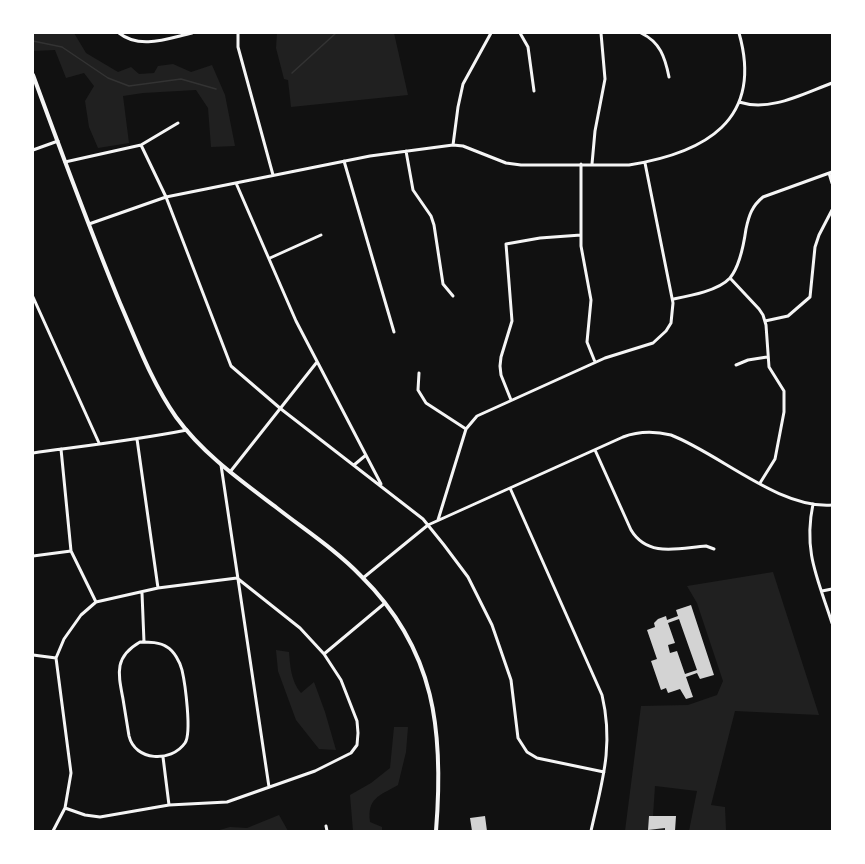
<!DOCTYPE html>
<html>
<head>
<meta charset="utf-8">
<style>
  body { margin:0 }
  #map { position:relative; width:865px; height:864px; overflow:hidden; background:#111; font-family:"Fira Sans",sans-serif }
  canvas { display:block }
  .frame { position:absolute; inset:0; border:34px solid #fff; pointer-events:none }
</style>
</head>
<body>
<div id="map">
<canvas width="865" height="864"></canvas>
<div class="frame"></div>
</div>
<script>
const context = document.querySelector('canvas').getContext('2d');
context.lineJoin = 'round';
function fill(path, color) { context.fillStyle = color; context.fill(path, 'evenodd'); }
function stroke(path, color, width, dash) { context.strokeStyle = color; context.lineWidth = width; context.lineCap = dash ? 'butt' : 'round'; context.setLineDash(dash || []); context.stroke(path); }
fill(new Path2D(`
  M 33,33 L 74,33 L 86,53 L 118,72 L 131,67 L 139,74 L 154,73 L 158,66 L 173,64 L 191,72 L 212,65 L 225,95 L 235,146 L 211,147 L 208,108 L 196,90 L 143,93 L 123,96 L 129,143 L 98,148 L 89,127 L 85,101 L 94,86 L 84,73 L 66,78 L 55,50 L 33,51 Z
  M 277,33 L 394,33 L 408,95 L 291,107 L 288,80 L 284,79 L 276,48 Z
  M 773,572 L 819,715 L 735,711 L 711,805 L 725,807 L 726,830 L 689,831 L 697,791 L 655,786 L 653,816 L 649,816 L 648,829 L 665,828 L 665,831 L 625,831 L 641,706 L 688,705 L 717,695 L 723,681 L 697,603 L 687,586 Z
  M 276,650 L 289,652 C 290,665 291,682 301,693 L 314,682 L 325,712 L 336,750 L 319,749 L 296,720 L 278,671 Z
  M 394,727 L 408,727 L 406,752 L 398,785 C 379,796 367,798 370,822 L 382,827 L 382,831 L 353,831 L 350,795 L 371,783 L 390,768 Z
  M 279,815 L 288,831 L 216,831 L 230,827 L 247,828 Z`), '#202020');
stroke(new Path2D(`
  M 33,41 L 62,47 L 108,78 L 129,86 L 181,79 L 216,89
  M 292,73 L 336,33`), '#333', 1.5);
fill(new Path2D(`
  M 691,605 L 714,675 L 700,679 L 697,673 L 686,677 L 693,697 L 686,699 L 680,689 L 668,693 L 666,688 L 661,690 L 651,661 L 657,659 L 647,630 L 655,627 L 654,623 L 658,619 L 666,616 L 667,620 L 678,616 L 676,610 ZM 679,619 L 697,670 L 685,674 L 677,651 L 670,653 L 668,645 L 675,643 L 668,623 Z
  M 485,816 L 487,831 L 472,831 L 470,818 Z
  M 649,816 L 676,816 L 675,831 L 665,831 L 665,828 L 648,830 Z`), '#d3d3d3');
stroke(new Path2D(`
  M 119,33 C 140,50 169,38 192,33
  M 238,33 L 238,47 L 273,175
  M 520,33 L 528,47 L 534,91
  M 641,33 C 660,42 665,57 669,77
  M 739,102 C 770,112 802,94 832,83
  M 141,145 L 166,197 L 231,366 L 281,409 L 423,519 L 444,545 L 468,577 L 492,625 L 511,680 L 518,738 L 527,752 L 537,758 L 604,772
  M 453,145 L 458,107 L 463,84 L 491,33
  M 33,150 L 58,141
  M 406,151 L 413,190 L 431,216 L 434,225 L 443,284 L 453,296
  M 344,161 L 394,332
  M 65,162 L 141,145 L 178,123
  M 581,164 L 581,246 L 591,300 L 587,342 L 595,362
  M 592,164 L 595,131 L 605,79 L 601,33
  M 829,173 L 832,183
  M 236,183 L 296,321 L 381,484
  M 89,224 L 166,197 L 370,156 L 453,145 L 463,146 L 506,163 L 521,165 L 629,165 C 704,153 764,121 739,33
  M 270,258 L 321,235
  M 730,278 L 759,309 L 763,315 L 766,325 L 769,367 L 784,391 L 784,412 L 775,459 L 760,483
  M 33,297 L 99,443
  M 673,299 C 689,296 718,291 730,278 C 739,267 744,243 746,229 C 749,215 752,206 763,197 L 832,172
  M 765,321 L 788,316 L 810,297 L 815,247 L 819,235 L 832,210
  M 736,365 L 748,360 L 767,357
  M 419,373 L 418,390 L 426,403 L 466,429
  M 511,400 L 501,375 L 500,366 L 501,357 L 512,321 L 506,244 L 540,238 L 581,235
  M 137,439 L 158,588
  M 61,449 L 71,551 L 96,602
  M 595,450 L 631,530 C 648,558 679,548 706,546 L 714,549
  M 33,453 C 84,446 136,440 187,430
  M 221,465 L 269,787
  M 354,465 L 366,455
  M 230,472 L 317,362
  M 510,488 L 602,695 C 614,746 602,782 591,831
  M 813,504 C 803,552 818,579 832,623
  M 438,520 L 466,429 L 477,416 L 605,358 L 653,343 L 666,331 L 671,323 L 673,303 L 645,163
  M 33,556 L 71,551
  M 363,578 L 428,525 L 623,437 C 639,431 654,431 671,435 C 720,454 779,509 832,505
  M 822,591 L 832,589
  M 142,593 L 144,642
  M 140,642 C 149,642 160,642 167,647 C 174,651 180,662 182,670 C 185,683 192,733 185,743 C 171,763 135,761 129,736 C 127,724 125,712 123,699 C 118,673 114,657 140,642 Z
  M 324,654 L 385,603
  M 33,655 L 56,658
  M 163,757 L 169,805
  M 326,826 L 327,831
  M 53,831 L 65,808 L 71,773 L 56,658 L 64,639 L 81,615 L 96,602 L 158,588 L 237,578 L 300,628 L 324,654 L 341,680 L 357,721 L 358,733 L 357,745 L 351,753 L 315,771 L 227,802 L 169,805 L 100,817 L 85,815 L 65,808`), '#f5f5f5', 3);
stroke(new Path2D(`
  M 33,75 C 61,151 89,228 120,303 C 137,342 152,383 176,417 C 203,454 240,480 277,508 C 305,530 336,550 361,576 C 436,650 444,732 436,831`), '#f5f5f5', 4);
</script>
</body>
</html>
